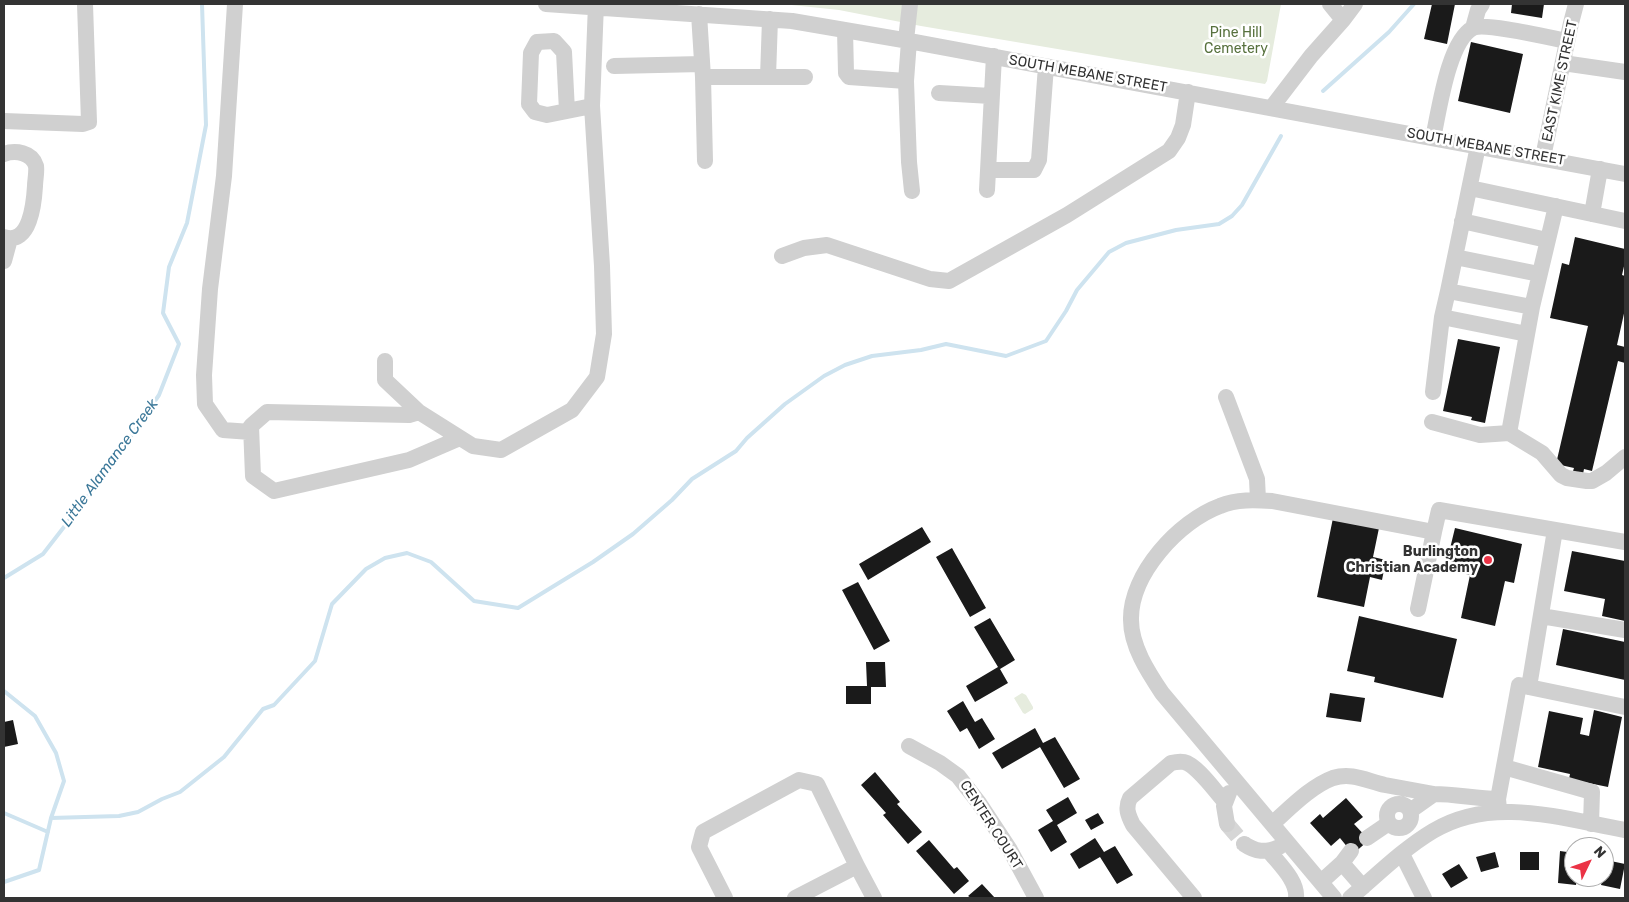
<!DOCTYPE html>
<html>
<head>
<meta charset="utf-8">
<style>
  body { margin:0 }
  #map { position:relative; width:1629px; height:902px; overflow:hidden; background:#fff; font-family:Rubik,sans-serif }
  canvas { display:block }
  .frame { position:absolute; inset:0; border:5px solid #333; pointer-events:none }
  .north { position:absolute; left:1564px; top:837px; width:50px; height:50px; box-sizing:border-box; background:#fff; border:1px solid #adadad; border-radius:50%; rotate:48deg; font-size:14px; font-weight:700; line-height:20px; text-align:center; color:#333 }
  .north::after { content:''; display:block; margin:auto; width:18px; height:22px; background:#eb3346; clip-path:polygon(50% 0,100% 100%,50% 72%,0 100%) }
</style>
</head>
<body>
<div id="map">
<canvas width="1629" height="902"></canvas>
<div class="frame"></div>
<div class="north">N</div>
</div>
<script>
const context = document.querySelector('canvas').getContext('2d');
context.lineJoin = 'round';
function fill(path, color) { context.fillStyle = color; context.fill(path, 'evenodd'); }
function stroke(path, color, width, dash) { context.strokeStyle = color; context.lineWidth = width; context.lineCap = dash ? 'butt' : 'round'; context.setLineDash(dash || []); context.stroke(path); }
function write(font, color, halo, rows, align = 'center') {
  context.font = font + ' Rubik,sans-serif'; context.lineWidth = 5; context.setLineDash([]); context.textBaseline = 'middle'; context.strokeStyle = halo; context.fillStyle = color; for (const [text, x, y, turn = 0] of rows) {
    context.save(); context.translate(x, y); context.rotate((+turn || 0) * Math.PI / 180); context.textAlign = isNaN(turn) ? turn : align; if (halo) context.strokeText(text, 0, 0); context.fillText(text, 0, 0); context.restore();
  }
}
fill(new Path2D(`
  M 782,4 L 1281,4 L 1267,81 L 1265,84 L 921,26 L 839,10 Z
  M 1022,693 L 1026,695 L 1033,707 L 1033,709 L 1025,714 L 1023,713 L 1014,698 Z`), '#e6ecde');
stroke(new Path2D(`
  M 1323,91 L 1389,32 L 1414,4
  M 4,578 L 43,554 L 102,478 L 159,395 L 179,344 L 163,313 L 169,267 L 187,223 L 206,125 L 202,4
  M 4,691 L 35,716 L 56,753 L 64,781 L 51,818 L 39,870 L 4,882
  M 4,813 L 48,832
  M 51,818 L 119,816 L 138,812 L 162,799 L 180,792 L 224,757 L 263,709 L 274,705 L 315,661 L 332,604 L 366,569 L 385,558 L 407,553 L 431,562 L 474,601 L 518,608 L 593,562 L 633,534 L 672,500 L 692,479 L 736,451 L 747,438 L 785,404 L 824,376 L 845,365 L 872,356 L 921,350 L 946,344 L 1006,356 L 1046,341 L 1066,311 L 1077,290 L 1109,252 L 1126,243 L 1176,230 L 1219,224 L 1232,216 L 1242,205 L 1281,136`), '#cee3ef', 4);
fill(new Path2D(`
  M 1432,4 L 1455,4 L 1447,44 L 1424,39 Z
  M 1512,4 L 1544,4 L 1542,18 L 1511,13 Z
  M 1471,42 L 1523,54 L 1510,113 L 1458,101 Z
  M 1575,237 L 1625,249 L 1625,262 L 1622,275 L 1625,276 L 1625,309 L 1617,345 L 1625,347 L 1625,363 L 1618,361 L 1592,471 L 1584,469 L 1583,474 L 1573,471 L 1574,468 L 1556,464 L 1588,326 L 1550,318 L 1562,263 L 1569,265 Z
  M 1458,339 L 1500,347 L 1485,423 L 1471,420 L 1472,417 L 1443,411 Z
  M 1333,518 L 1379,528 L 1373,557 L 1386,560 L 1382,580 L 1370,577 L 1364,607 L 1317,597 Z
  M 922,527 L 931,542 L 868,580 L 859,564 Z
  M 1455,528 L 1522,544 L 1514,583 L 1505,581 L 1495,626 L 1461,618 L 1470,575 L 1445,569 Z
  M 952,548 L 986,608 L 970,617 L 936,557 Z
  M 1572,551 L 1625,561 L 1625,621 L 1602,616 L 1605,599 L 1564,591 Z
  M 858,582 L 890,641 L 874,650 L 842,590 Z
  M 1359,616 L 1457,639 L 1443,698 L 1374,682 L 1375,677 L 1347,671 Z
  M 990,618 L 1015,660 L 1000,669 L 1008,683 L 975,702 L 966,686 L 998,667 L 974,627 Z
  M 1563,629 L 1625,642 L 1625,680 L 1556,665 Z
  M 866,662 L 885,662 L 886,687 L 871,687 L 871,704 L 846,704 L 846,686 L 867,686 Z
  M 1330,693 L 1365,698 L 1361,722 L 1326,717 Z
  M 963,701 L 975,722 L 982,718 L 995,739 L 979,749 L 967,728 L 960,732 L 947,711 Z
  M 1594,710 L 1622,717 L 1608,787 L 1569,779 L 1570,774 L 1538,767 L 1549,711 L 1583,718 L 1580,734 L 1589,736 Z
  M 13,720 L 18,744 L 4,747 L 4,722 Z
  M 1035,728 L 1043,743 L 1055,737 L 1080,779 L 1064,788 L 1040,747 L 1002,769 L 992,753 Z
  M 875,772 L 900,802 L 897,804 L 922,832 L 908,844 L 883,815 L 886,813 L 861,785 Z
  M 1068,797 L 1077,813 L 1057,825 L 1067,842 L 1051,852 L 1038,830 L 1053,821 L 1046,810 Z
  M 1346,798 L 1363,817 L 1354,824 L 1369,840 L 1353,854 L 1340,838 L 1331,846 L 1310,823 L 1320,814 L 1323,818 Z
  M 1098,813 L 1104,823 L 1091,830 L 1085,820 Z
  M 1095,838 L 1104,852 L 1115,846 L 1133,875 L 1117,884 L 1100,857 L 1079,869 L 1070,854 Z
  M 929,840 L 954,869 L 957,867 L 969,881 L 954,894 L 916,851 Z
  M 1560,851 L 1574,853 L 1574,877 L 1577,877 L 1576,885 L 1558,883 Z
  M 1495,852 L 1499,867 L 1481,872 L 1476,857 Z
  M 1520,852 L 1539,852 L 1539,870 L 1520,870 Z
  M 1606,860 L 1625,864 L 1620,889 L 1601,885 L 1603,877 L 1604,877 Z
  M 1459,864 L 1468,878 L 1451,888 L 1442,874 Z
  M 982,884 L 995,898 L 971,898 L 968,896 Z`), '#1a1a1a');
stroke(new Path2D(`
  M 1227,824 L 1244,844`), '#d6d6d6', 16, [16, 8]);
stroke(new Path2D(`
  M 235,4 L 224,176 L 210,289 L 204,375 L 205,404 L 223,430 L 251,432
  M 546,4 L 792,21 L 909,41 L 1625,174
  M 1330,4 L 1343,20
  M 699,14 L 703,77 L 705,161
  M 1473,28 L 1478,10 L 1482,4
  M 845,30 L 846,73 L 849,77 L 906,81 L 909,41
  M 906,40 L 910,4
  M 1563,63 L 1625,72
  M 614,66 L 702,64
  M 703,77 L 805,77
  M 768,77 L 770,19
  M 906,81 L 909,162 L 912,191
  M 939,93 L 991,96
  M 1272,107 L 1311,56 L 1343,20 L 1355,4
  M 567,111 L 564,52 L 554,41 L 537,42 L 531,53 L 529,104 L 535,112 L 547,115 L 592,106
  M 4,121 L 83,124 L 89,122 L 85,4
  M 1433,138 C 1439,112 1448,41 1473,28 C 1484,22 1551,38 1567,41
  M 1478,146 L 1448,291 L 1532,307 L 1509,433 L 1542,453 L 1561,475 L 1567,478 L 1587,481 L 1592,481 L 1606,473 L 1625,457
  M 4,154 C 15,150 32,152 36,166 C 37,172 35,180 35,186 C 34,203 30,246 4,237
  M 1543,157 L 1571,23 L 1576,4
  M 988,170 L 1034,170 L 1039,160 L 1046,66
  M 1470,188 L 1625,221
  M 987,190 L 994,56
  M 1592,214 L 1600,169
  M 1462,221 L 1547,240
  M 782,256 L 804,248 L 827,245 L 930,279 L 949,281 L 1067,215 L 1169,151 L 1178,138 L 1183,125 L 1188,92
  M 1455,257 L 1539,274
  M 4,261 L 10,239
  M 1448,291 L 1442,317 L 1527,334
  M 1532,307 L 1556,206
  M 385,361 L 385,380 L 419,412 L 473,446 L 501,450 L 572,410 L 597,377 L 604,334 L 602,266 L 592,106 L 596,4
  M 1433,392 L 1442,317
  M 1226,397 L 1257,479 L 1258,500
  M 419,412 L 409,415 L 267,412 L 251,426 L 253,476 L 274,491 L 409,460 L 460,438
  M 1432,422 L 1480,435 L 1509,433
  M 1418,609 L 1434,532
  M 1541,616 L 1625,630
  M 1529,687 L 1555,530
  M 909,746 L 940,763 L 958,776 L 979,803 L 1010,850 L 1036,898
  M 1504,767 L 1592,792 L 1591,824
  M 1434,794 C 1457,794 1476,799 1498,799 L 1499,809
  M 1498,799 L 1519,685 L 1625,707
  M1387 816a12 12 0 1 1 24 0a12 12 0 1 1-24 0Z
  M 1227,824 L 1224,806 L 1229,793
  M 1272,824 C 1289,809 1311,786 1333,778 C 1352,772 1367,781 1385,785 C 1402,788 1418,791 1434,794 L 1410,811
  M 1367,838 L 1389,823
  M 1244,844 C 1256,852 1265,853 1279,847
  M 1269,851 C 1279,864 1298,881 1296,898
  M 1402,854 L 1424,898
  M 1342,863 L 1363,887
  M 1321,882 L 1342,863 L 1351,851
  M 725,898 L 699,847 L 703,832 L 799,780 L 817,784 L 857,866
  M 795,898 L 857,866 L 874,898
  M 1194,898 L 1133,825 C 1128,815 1125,808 1130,798 L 1171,763 C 1175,762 1179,761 1184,762 C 1197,765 1215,791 1225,802
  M 1334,898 L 1162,693 C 1148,672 1131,646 1131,620 C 1130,574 1179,521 1220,506 C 1237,499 1255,500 1272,501 L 1434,532 L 1439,510 L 1625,542
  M 1350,898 C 1377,875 1403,849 1433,831 C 1493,795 1562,819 1625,830`), '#d0d0d0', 16);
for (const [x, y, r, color] of [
  [1488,560,5,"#eb3346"]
]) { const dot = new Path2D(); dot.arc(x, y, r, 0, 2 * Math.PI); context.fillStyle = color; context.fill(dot); stroke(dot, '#fff', 2); }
write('14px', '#57713d', '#fff', [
  ["Pine Hill",1236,33],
  ["Cemetery",1236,49]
]);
write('14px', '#333', '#fff', [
  ["SOUTH MEBANE STREET",1088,74,10],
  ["EAST KIME STREET",1560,81,-78],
  ["SOUTH MEBANE STREET",1486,147,10],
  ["CENTER COURT",991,825,57]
]);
write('bold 14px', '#333', '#fff', [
  ["Burlington",1478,552],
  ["Christian Academy",1478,568]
], 'right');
write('italic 15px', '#3c7899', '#fff', [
  ["Little Alamance Creek",110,463,-54]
]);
</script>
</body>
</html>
